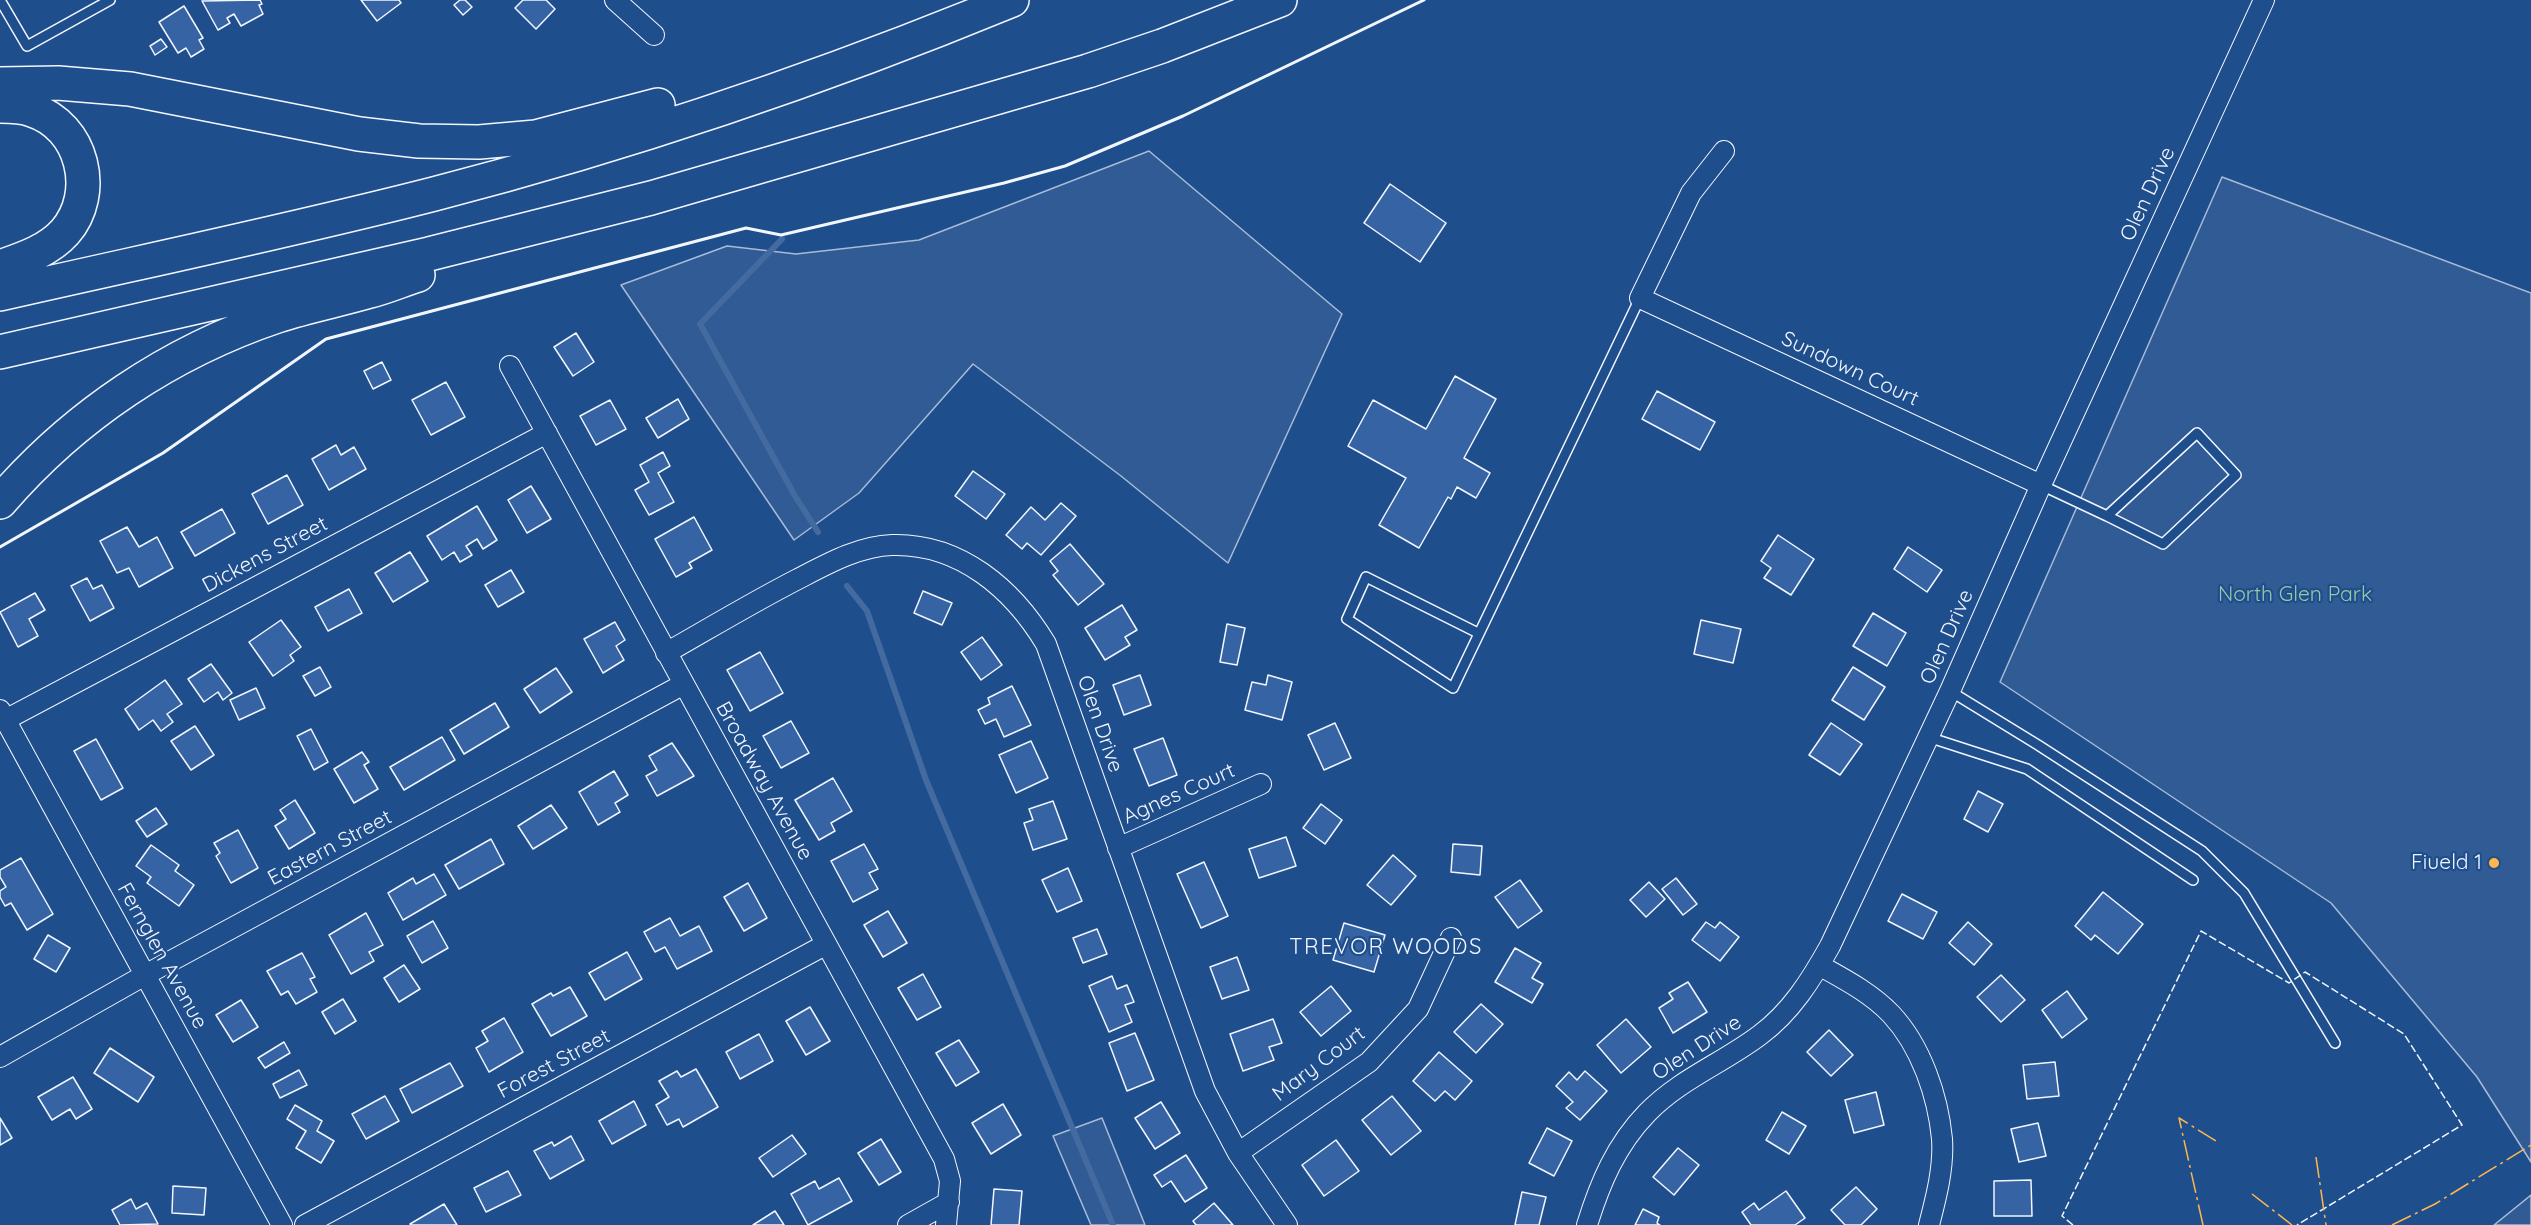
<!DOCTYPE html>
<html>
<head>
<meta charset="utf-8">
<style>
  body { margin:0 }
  canvas { display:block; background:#1f4e8c }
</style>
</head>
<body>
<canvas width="2531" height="1225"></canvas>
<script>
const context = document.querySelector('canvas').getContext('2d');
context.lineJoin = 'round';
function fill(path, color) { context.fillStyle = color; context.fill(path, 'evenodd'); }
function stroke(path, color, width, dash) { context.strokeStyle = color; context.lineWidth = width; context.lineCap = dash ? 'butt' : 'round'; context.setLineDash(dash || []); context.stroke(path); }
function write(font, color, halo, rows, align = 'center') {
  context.font = font + ' Quicksand,sans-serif'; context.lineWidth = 4.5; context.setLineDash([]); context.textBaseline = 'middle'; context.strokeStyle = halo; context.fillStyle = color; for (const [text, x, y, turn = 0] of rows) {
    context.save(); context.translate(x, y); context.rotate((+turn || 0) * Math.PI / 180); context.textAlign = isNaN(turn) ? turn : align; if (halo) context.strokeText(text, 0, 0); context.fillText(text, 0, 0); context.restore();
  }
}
const built = new Path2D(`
  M 1149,151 L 1342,314 L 1228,563 L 1121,476 L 973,364 L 859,493 L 794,540 L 621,285 L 727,246 L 796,254 L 919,240 Z
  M 2222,177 L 2531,293 L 2531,1162 L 2477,1077 L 2331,903 L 2000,682 Z
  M 1102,1118 L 1145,1225 L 1091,1225 L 1053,1136 Z
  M 2531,1195 L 2531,1225 L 2494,1225 Z`);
fill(built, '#305b95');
stroke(built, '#a8bbd7', 1.5);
stroke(new Path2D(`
  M 782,239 L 700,324 L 795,496 L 818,532
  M 847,586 L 867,611 L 926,780 L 1113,1225`), '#446ba0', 6);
const building = new Path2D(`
  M 260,0 L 262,4 L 259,5 L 263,14 L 241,26 L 234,14 L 227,18 L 230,23 L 218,30 L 202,1 Z
  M 361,0 L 399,0 L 401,3 L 377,21 Z
  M 460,0 L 465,0 L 472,7 L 463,15 L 454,5 Z
  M 523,0 L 546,0 L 555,9 L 536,29 L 515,8 Z
  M 184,6 L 203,38 L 199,40 L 204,49 L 191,57 L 186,48 L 178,53 L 159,22 Z
  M 161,39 L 167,47 L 155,55 L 150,46 Z
  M 1390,184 L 1446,223 L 1420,262 L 1364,223 Z
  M 576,333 L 594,362 L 573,376 L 554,347 Z
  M 382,362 L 391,380 L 373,389 L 364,371 Z
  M 1455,376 L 1496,399 L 1464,458 L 1490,473 L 1476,498 L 1457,487 L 1451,499 L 1448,497 L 1419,548 L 1379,525 L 1406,478 L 1348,446 L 1373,400 L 1426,429 Z
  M 446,382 L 465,417 L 431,435 L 412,400 Z
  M 1657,391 L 1715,422 L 1700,450 L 1642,419 Z
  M 678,399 L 689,419 L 658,438 L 646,418 Z
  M 610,400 L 626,429 L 596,445 L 580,416 Z
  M 336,445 L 341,455 L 354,447 L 366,469 L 329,490 L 312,459 Z
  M 663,452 L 670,466 L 658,473 L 674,502 L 649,515 L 635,490 L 649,482 L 640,465 Z
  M 973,471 L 1005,494 L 986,519 L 955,496 Z
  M 287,475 L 303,505 L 268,524 L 252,494 Z
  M 531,486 L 551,519 L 527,533 L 508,500 Z
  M 1061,503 L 1076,516 L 1041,555 L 1027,543 L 1022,549 L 1006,535 L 1031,507 L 1045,520 Z
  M 477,506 L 497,540 L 483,549 L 477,539 L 466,546 L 472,555 L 460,562 L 454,552 L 442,560 L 427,536 Z
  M 222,509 L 235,533 L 195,556 L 181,532 Z
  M 694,517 L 712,550 L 689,563 L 692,568 L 676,577 L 655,539 Z
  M 127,527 L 139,547 L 157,537 L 173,568 L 139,587 L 129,568 L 117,573 L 100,541 Z
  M 1778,535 L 1814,559 L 1791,595 L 1764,578 L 1771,568 L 1761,561 Z
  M 1070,544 L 1104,584 L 1078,605 L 1053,575 L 1058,571 L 1050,561 Z
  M 1908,547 L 1942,570 L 1927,592 L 1894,569 Z
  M 410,552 L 428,581 L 393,602 L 375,573 Z
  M 511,570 L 524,592 L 498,607 L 485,585 Z
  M 87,578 L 93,589 L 102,585 L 114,608 L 90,621 L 71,586 Z
  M 349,589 L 362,613 L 328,631 L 315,607 Z
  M 923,591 L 952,603 L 942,625 L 914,613 Z
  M 35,593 L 45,610 L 29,619 L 38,636 L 18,647 L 0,612 Z
  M 1122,605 L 1137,630 L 1125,637 L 1130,645 L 1105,660 L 1085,628 Z
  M 1873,613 L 1906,633 L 1887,666 L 1853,646 Z
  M 281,620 L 301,647 L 290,655 L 294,661 L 273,676 L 249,642 Z
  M 1701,620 L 1741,629 L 1733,663 L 1694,654 Z
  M 615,622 L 625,640 L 616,646 L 624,660 L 603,673 L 584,639 Z
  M 1227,624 L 1245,628 L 1237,665 L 1220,662 Z
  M 982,637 L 1002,665 L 981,680 L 961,652 Z
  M 760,652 L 783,693 L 750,711 L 727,670 Z
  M 211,664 L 232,693 L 223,700 L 218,692 L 204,702 L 188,679 Z
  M 320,667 L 331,687 L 315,696 L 303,676 Z
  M 1853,667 L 1885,687 L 1864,720 L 1832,700 Z
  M 556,668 L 572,692 L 540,713 L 524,689 Z
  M 1140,675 L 1151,705 L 1124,715 L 1113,685 Z
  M 1268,675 L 1292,682 L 1282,720 L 1245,710 L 1252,682 L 1266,685 Z
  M 165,680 L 182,704 L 167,714 L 173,722 L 161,731 L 153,720 L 139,730 L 125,709 Z
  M 1012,686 L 1031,725 L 1004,737 L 996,719 L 985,724 L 978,710 L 990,704 L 988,698 Z
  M 256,688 L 265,708 L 239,720 L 230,700 Z
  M 495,703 L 509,727 L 464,754 L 450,730 Z
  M 791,721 L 809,753 L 781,768 L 763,736 Z
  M 1335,723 L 1351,758 L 1324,770 L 1308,735 Z
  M 1831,723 L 1862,744 L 1840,775 L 1809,755 Z
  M 195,726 L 214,755 L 191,770 L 171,741 Z
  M 311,729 L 328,762 L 314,770 L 297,736 Z
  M 442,737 L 455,760 L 404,790 L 390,767 Z
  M 1163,738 L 1177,775 L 1149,786 L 1134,749 Z
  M 96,739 L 123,788 L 101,800 L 74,751 Z
  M 1031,741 L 1048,778 L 1016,793 L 999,755 Z
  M 672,743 L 694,776 L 657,796 L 646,776 L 657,770 L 649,756 Z
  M 362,752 L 369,762 L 364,765 L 378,789 L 354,803 L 334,769 Z
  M 614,771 L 628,795 L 615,803 L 620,812 L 598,825 L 579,792 Z
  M 833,778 L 852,811 L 831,823 L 835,831 L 819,840 L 795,800 Z
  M 1978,791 L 2003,804 L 1988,832 L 1964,819 Z
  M 295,800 L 315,833 L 289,849 L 275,826 L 286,819 L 280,810 Z
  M 1053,801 L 1067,839 L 1033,850 L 1024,823 L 1033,820 L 1029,809 Z
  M 1321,804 L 1342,820 L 1325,844 L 1303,828 Z
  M 551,805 L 567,828 L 533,849 L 518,826 Z
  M 156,808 L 167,824 L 147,837 L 136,821 Z
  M 238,830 L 258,868 L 231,883 L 216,856 L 220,853 L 214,843 Z
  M 1286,837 L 1296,866 L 1259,878 L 1249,849 Z
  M 491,839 L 504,864 L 459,889 L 445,865 Z
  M 864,844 L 878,869 L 869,873 L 878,889 L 853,902 L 831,861 Z
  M 1453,844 L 1482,846 L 1480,875 L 1451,872 Z
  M 151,845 L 179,865 L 175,871 L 194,885 L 179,906 L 147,883 L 151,877 L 136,866 Z
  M 1393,855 L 1416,876 L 1391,905 L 1367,885 Z
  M 21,858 L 53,914 L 27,930 L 11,903 L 5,906 L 0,897 L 0,891 L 6,887 L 0,877 L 0,870 Z
  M 1204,862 L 1228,916 L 1201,928 L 1177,874 Z
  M 1068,868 L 1082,901 L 1057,912 L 1042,880 Z
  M 434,874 L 446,895 L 403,920 L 388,893 L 413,878 L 416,884 Z
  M 1676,878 L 1697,904 L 1683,915 L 1662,889 Z
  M 1520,880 L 1542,911 L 1518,928 L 1495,897 Z
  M 1649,882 L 1665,899 L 1646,917 L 1630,900 Z
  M 748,883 L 767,918 L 744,931 L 724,897 Z
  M 2103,892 L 2143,924 L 2118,954 L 2095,935 L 2091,940 L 2075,926 Z
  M 1902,894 L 1937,912 L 1923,939 L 1888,921 Z
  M 888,911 L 907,943 L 883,957 L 864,925 Z
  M 366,913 L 383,945 L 369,952 L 374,961 L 351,974 L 329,935 Z
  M 670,918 L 680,936 L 699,926 L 712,951 L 677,969 L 665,947 L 655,952 L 644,932 Z
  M 433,921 L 448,948 L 422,963 L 407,936 Z
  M 1706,922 L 1715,928 L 1720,922 L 1739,937 L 1720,961 L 1692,940 Z
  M 1968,922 L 1992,944 L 1974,965 L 1949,943 Z
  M 1344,923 L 1385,935 L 1374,972 L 1333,960 Z
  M 1097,929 L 1107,954 L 1083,963 L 1073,938 Z
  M 48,935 L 70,948 L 56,972 L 34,959 Z
  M 1515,948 L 1541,963 L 1532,978 L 1543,984 L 1532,1003 L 1495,982 Z
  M 627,952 L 642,979 L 605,1000 L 589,973 Z
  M 302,953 L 315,977 L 310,979 L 317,992 L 296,1004 L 288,991 L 281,995 L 267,971 Z
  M 1237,957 L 1249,990 L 1222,999 L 1210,967 Z
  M 404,965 L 420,989 L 399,1002 L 384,978 Z
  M 923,974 L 941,1007 L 917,1020 L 898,988 Z
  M 2001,975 L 2025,1000 L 2001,1022 L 1977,997 Z
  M 1112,976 L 1117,989 L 1127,985 L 1134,1002 L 1125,1005 L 1132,1022 L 1109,1032 L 1089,986 Z
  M 1688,982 L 1707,1012 L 1673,1033 L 1659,1008 L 1673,999 L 1669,993 Z
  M 1331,986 L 1351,1011 L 1321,1036 L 1300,1012 Z
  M 570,987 L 587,1016 L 551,1036 L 532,1004 L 551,993 L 553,996 Z
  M 2067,991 L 2087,1019 L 2062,1038 L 2042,1010 Z
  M 343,999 L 356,1021 L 335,1034 L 322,1012 Z
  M 241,1000 L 258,1027 L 233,1042 L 216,1015 Z
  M 1481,1004 L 1503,1024 L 1476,1053 L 1454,1032 Z
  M 810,1007 L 830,1041 L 806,1055 L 786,1021 Z
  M 504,1018 L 523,1052 L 489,1072 L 476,1048 L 488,1041 L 482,1031 Z
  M 1273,1019 L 1282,1043 L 1269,1047 L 1274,1060 L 1243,1071 L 1230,1034 Z
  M 1626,1019 L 1651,1047 L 1621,1073 L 1597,1045 Z
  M 1829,1030 L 1853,1055 L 1831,1076 L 1807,1052 Z
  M 1135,1033 L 1154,1080 L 1127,1091 L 1109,1043 Z
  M 759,1034 L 773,1061 L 740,1079 L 726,1052 Z
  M 959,1040 L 979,1072 L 956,1086 L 936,1053 Z
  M 284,1042 L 290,1053 L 265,1068 L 258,1058 Z
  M 110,1048 L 154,1077 L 138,1102 L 94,1073 Z
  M 1439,1052 L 1472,1081 L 1455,1100 L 1445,1091 L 1435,1101 L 1413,1081 Z
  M 2055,1062 L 2059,1096 L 2027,1099 L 2023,1065 Z
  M 450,1063 L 463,1086 L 412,1113 L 400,1089 Z
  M 696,1069 L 718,1107 L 683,1127 L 679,1119 L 667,1125 L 656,1105 L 669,1097 L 659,1081 L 677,1071 L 681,1077 Z
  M 299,1070 L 307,1085 L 280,1098 L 273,1084 Z
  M 1585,1071 L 1607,1091 L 1580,1120 L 1566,1108 L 1573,1102 L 1556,1086 L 1569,1072 L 1577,1080 Z
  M 73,1077 L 92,1109 L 76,1119 L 70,1109 L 52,1120 L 38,1097 Z
  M 1876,1092 L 1884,1125 L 1854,1133 L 1845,1100 Z
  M 385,1096 L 399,1121 L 366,1139 L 352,1114 Z
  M 1392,1096 L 1421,1131 L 1391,1155 L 1362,1120 Z
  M 634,1101 L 646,1125 L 612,1144 L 599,1121 Z
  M 1161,1102 L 1180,1133 L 1155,1149 L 1135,1118 Z
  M 1003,1104 L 1021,1135 L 991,1154 L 972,1123 Z
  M 295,1105 L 322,1121 L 317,1131 L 334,1141 L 321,1163 L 296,1148 L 306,1131 L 287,1119 Z
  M 1782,1112 L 1806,1126 L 1789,1154 L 1766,1140 Z
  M 0,1118 L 12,1138 L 0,1145 Z
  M 2038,1123 L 2046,1156 L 2019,1162 L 2011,1129 Z
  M 1547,1128 L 1572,1141 L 1554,1176 L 1529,1163 Z
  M 792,1135 L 806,1154 L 773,1177 L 759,1158 Z
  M 571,1136 L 584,1160 L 550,1179 L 534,1151 L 552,1142 L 554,1146 Z
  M 881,1139 L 901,1172 L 879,1185 L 858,1153 Z
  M 1336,1140 L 1359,1171 L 1324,1196 L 1302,1165 Z
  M 1678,1148 L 1699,1165 L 1674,1195 L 1653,1177 Z
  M 1186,1155 L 1207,1188 L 1185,1202 L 1171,1181 L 1162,1187 L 1154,1175 Z
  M 508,1171 L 521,1195 L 486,1212 L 474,1188 Z
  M 839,1178 L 852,1201 L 808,1225 L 791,1194 L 815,1181 L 819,1189 Z
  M 2031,1180 L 2032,1216 L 1994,1216 L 1994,1181 Z
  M 173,1186 L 206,1188 L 204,1215 L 172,1213 Z
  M 1856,1187 L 1877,1209 L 1861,1225 L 1845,1225 L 1831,1210 Z
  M 994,1189 L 1022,1191 L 1019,1225 L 991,1225 Z
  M 1786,1191 L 1805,1218 L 1795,1225 L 1751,1225 L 1742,1212 L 1754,1203 L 1759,1210 Z
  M 1522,1192 L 1546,1197 L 1539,1225 L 1515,1225 Z
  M 131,1199 L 136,1209 L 147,1203 L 158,1224 L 120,1225 L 112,1210 Z
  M 1214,1203 L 1233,1225 L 1196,1225 L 1193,1221 Z
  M 444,1204 L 457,1225 L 411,1225 L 410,1224 Z
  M 1643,1209 L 1659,1217 L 1657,1223 L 1660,1225 L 1635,1225 Z
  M 775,1211 L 784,1225 L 753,1225 Z`);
fill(building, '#3563a3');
stroke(building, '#f2f6ff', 1.5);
const lane = new Path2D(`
  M 0,0 L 27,46 L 110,0
  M 2041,485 L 2107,516 L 2197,433 L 2236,475 L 2163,544 L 2107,516
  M 1478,633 L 1366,577 L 1347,619 L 1453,688 L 1640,298
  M 1950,691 L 2038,745 L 2202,851 L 2244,893 L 2335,1043
  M 1928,737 L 2027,769 L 2193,880`);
const street = new Path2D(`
  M 615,0 L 654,35
  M 1724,151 L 1691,193 L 1640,298 L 2041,485
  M 510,366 L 944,1159 L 950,1181 L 946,1225
  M 666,653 C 710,628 753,602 798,579 C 827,564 859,546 892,545 C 960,543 1013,589 1046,644 L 1205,1091 L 1238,1153 L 1287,1225
  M 0,710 L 282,1225
  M 5,720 L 547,433
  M 1118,848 L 1261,784
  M 1819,965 C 1844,979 1871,993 1891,1014 C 1921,1046 1938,1096 1942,1139 C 1944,1168 1936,1198 1929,1225
  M 0,1057 L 145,975 L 684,684
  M 1238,1153 L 1369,1062 L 1418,1009 L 1451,938
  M 305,1225 L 825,945
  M 908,1225 L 949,1202
  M 1587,1225 C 1600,1183 1616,1145 1647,1113 C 1680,1079 1723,1063 1760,1035 C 1791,1012 1811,980 1830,946 L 1950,691 L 2041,485 L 2264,0`);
const highway = new Path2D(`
  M 0,84 L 58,83 L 130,89 L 359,134 L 419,141 L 479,142 L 536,137 L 658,105
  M 0,106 C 11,106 22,106 32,110 C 83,126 99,193 65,232 C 48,251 23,259 0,267
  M 0,294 C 145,261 290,231 434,194 C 631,143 825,77 1012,0
  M 0,352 L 429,254 L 651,198 L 1088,71 L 1162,46 L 1280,0
  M 0,502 C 74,416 170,352 277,316 C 308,306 339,300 370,291 C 386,287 402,280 418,275`);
stroke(lane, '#f2f6ff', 12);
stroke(street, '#f2f6ff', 22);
stroke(highway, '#f2f6ff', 36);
stroke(lane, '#1f4e8c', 9);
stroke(street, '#1f4e8c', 20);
stroke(highway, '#1f4e8c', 33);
stroke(new Path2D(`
  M 2073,1225 L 2062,1216 L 2201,931 L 2289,983 L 2305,972 L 2404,1034 L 2462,1125 L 2297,1225`), '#f2f6ff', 1.5, [8, 3]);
stroke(new Path2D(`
  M 0,547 L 163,453 L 326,339 L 746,228 L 781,235 L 1004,183 L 1065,166 L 1183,116 L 1424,0`), '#f2f6ff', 3);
stroke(new Path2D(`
  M 2316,1157 L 2326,1225
  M 2252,1194 L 2292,1225
  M 2203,1225 L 2179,1118 L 2216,1141
  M 2392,1225 L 2435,1204 L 2531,1145`), '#ffb74d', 1.5, [21, 4.5, 3, 4.5]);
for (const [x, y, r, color] of [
  [2494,863,6,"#ffb74d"]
]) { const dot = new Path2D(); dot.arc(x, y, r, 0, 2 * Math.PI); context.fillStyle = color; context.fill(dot); stroke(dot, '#1f4e8c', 2); }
write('21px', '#f2f6ff', '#1f4e8c', [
  ["Olen Drive",2148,194,-65],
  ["Sundown Court",1850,369,25],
  ["Dickens Street",265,555,-28],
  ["Olen Drive",1947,637,-66],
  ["Olen Drive",1100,724,71],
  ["Broadway Avenue",764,781,61],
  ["Agnes Court",1179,794,-24],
  ["Eastern Street",330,848,-28],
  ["Fernglen Avenue",162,956,61],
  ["Olen Drive",1697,1048,-33],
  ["Forest Street",554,1064,-28],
  ["Mary Court",1319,1064,-37]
]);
write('21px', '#97c8a6', '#1f4e8c', [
  ["North Glen Park",2295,595]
]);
write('21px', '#f2f6ff', '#1f4e8c', [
  ["Fiueld 1",2482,863]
], 'right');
context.letterSpacing = '1.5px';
write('22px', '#f2f6ff', '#1f4e8c', [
  ["TREVOR WOODS",1386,947]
]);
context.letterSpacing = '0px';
</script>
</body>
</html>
